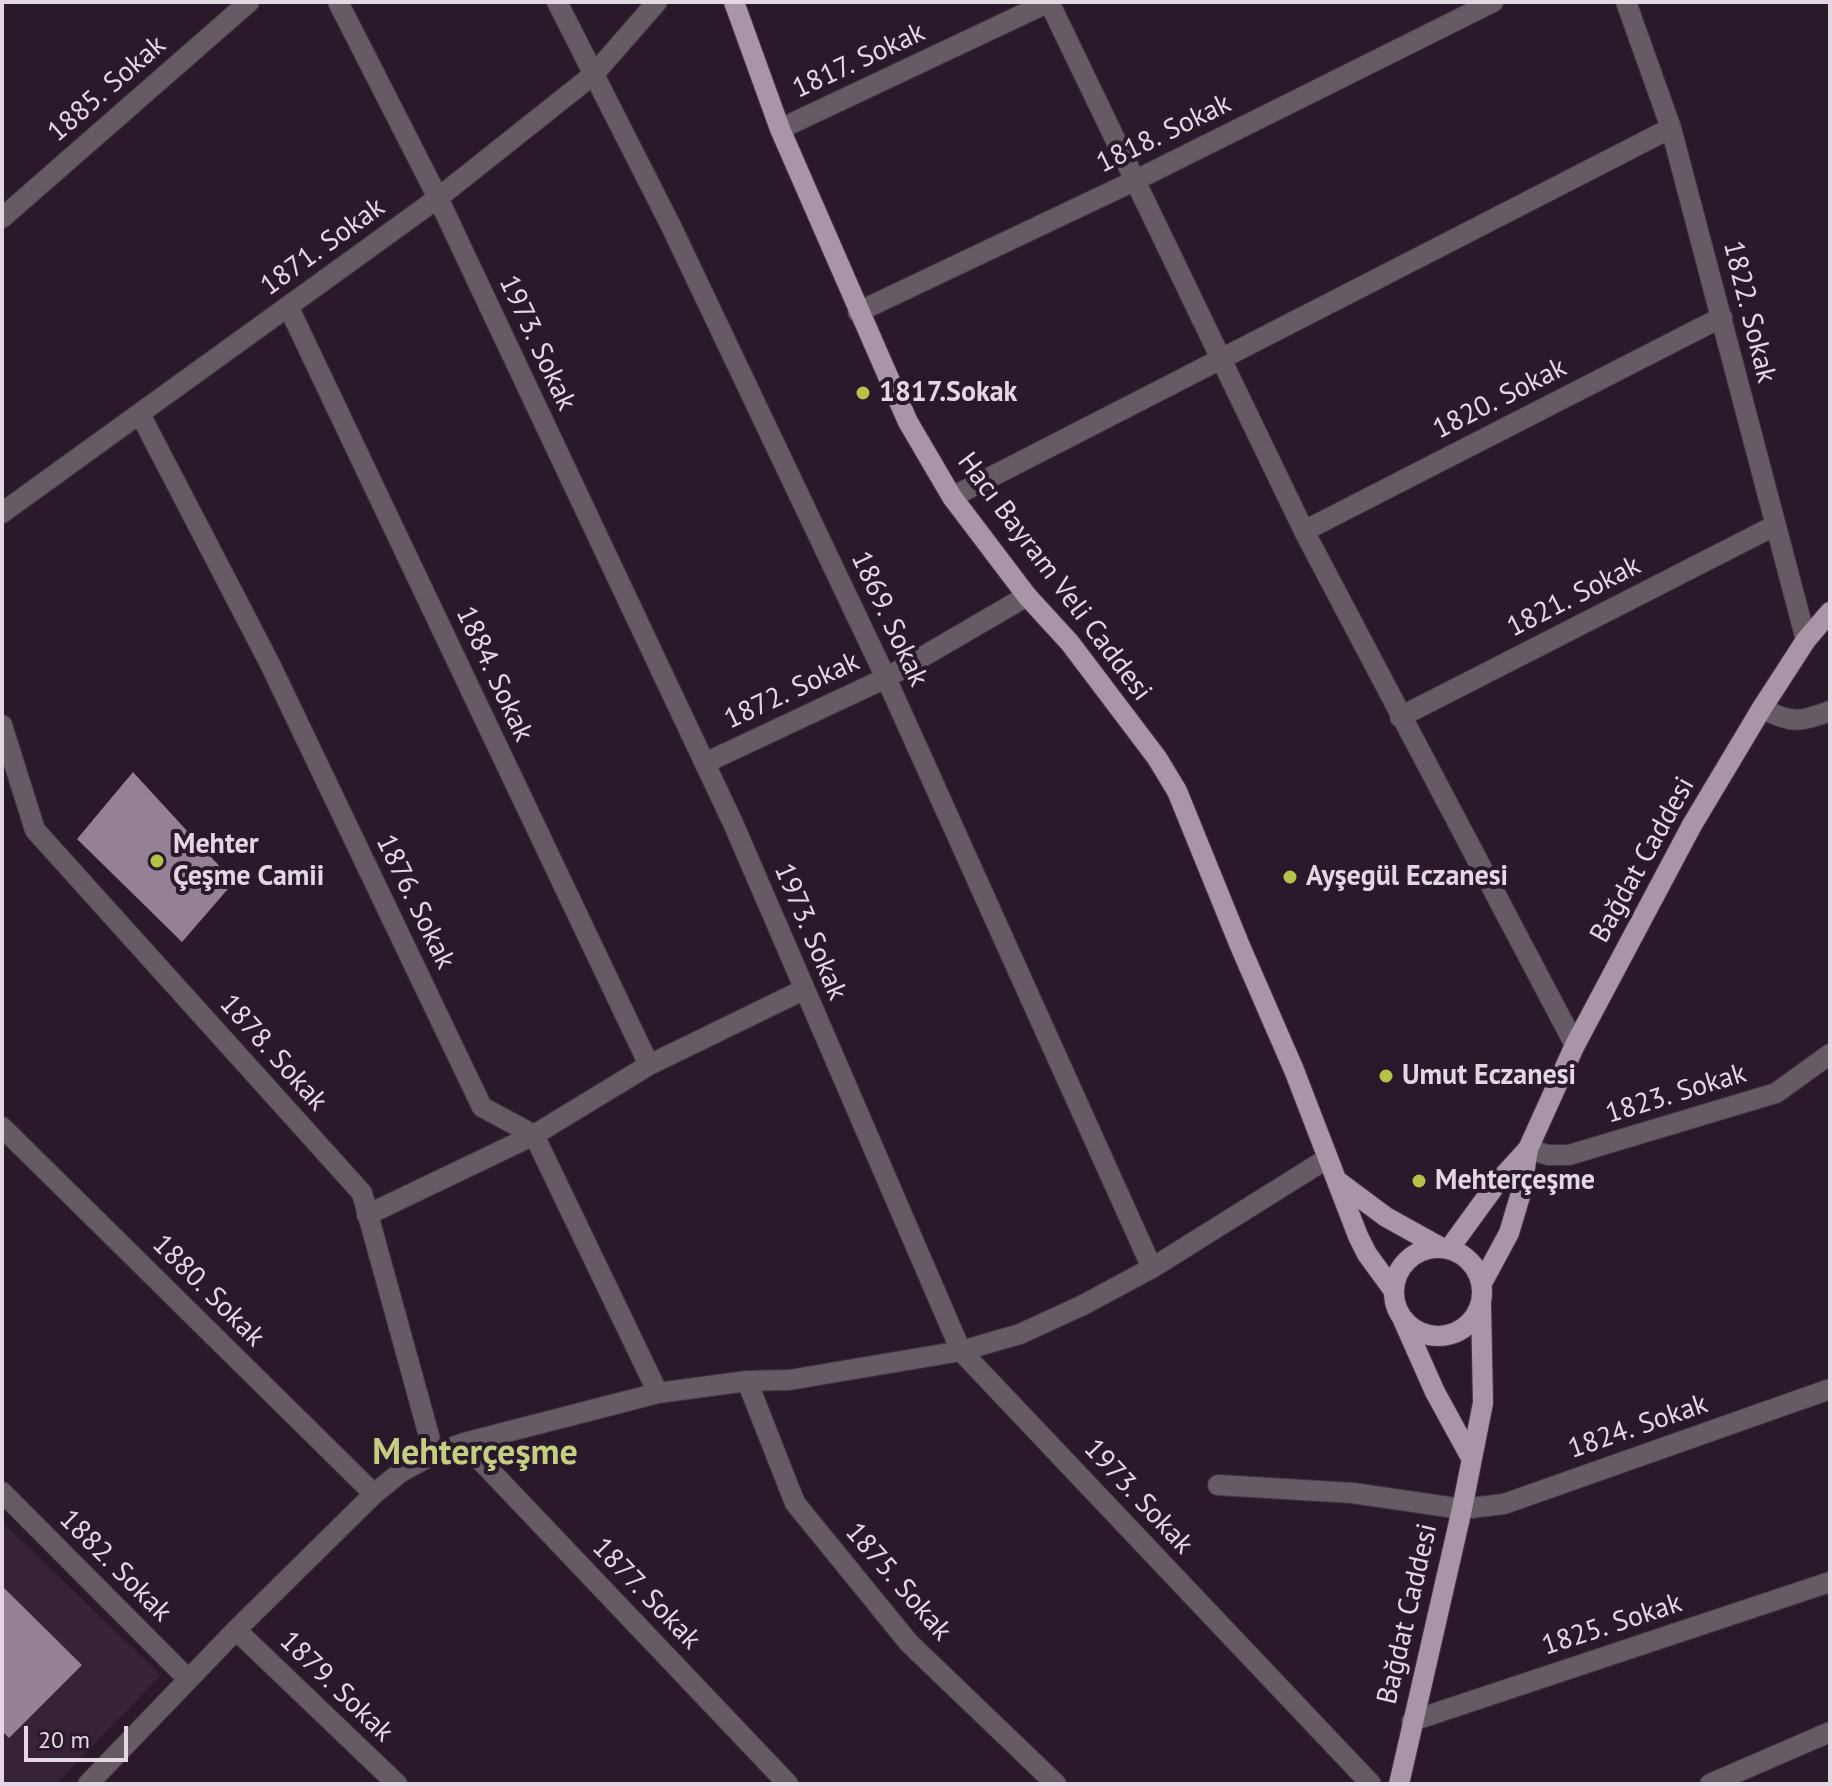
<!DOCTYPE html>
<html>
<head>
<meta charset="utf-8">
<style>
  body { margin:0 }
  #map { position:relative; width:1832px; height:1786px; overflow:hidden; background:#2a192a; font-family:"PT Sans",sans-serif }
  canvas { display:block }
  .frame { position:absolute; inset:0; border:4px solid #e3d7e3; pointer-events:none }
  .scale { position:absolute; left:24px; top:1726px; width:104px; height:36px; box-sizing:border-box; border:4px solid #e3d7e3; border-top:0; padding-left:10px; font-size:24px; line-height:28px; white-space:nowrap; color:#e3d7e3; -webkit-text-stroke:6px #2a192a; paint-order:stroke }
</style>
</head>
<body>
<div id="map">
<canvas width="1832" height="1786"></canvas>
<div class="frame"></div>
<div class="scale">20 m</div>
</div>
<script>
const context = document.querySelector('canvas').getContext('2d');
context.lineJoin = 'round';
function fill(path, color) { context.fillStyle = color; context.fill(path, 'evenodd'); }
function stroke(path, color, width, dash) { context.strokeStyle = color; context.lineWidth = width; context.lineCap = dash ? 'butt' : 'round'; context.setLineDash(dash || []); context.stroke(path); }
function write(font, color, halo, rows, align = 'center') {
  context.font = font + ' "PT Sans",sans-serif'; context.lineWidth = 8; context.setLineDash([]); context.textBaseline = 'middle'; context.strokeStyle = halo; context.fillStyle = color; for (const [text, x, y, turn = 0] of rows) {
    context.save(); context.translate(x, y); context.rotate((+turn || 0) * Math.PI / 180); context.textAlign = isNaN(turn) ? turn : align; if (halo) context.strokeText(text, 0, 0); context.fillText(text, 0, 0); context.restore();
  }
}
fill(new Path2D(`
  M 2,1522 L 161,1675 L 56,1784 L 2,1784 Z`), '#372238');
fill(new Path2D(`
  M 133,772 L 234,882 L 182,942 L 77,839 Z
  M 2,1586 L 82,1665 L 9,1738 L 2,1731 Z`), '#958196');
const minor = new Path2D(`
  M 338,2 L 438,198 L 733,823 L 961,1351 L 1371,1784
  M 557,2 L 671,226 L 886,678 L 1152,1268
  M 1626,2 L 1671,128 L 1806,640
  M 780,129 L 1049,2 L 1304,531 L 1575,1045
  M 2,218 L 249,2
  M 288,306 L 649,1065
  M 858,312 L 1136,180 L 1493,2
  M 140,414 L 270,664 L 482,1107 L 534,1135 L 658,1393
  M 952,497 L 1671,128
  M 2,513 L 438,198 L 594,74 L 657,2
  M 1304,531 L 1722,317
  M 1762,708 C 1790,724 1801,722 1830,711
  M 1400,717 L 1774,526
  M 2,725 L 35,830 L 362,1193 L 434,1454
  M 705,763 L 886,678 L 1027,596
  M 2,1127 L 374,1494
  M 1528,1149 L 1548,1155 L 1569,1155 L 1776,1093 L 1830,1054
  M 367,1215 L 534,1135 L 649,1065 L 803,990
  M 747,1381 L 795,1503 L 909,1643 L 1056,1784
  M 464,1443 L 788,1784
  M 1218,1485 L 1353,1493 L 1462,1509 L 1504,1504 L 1830,1389
  M 2,1492 L 188,1679
  M 236,1630 L 397,1784
  M 1412,1721 L 1830,1582
  M 88,1784 L 236,1630 L 374,1494 L 401,1472 L 434,1454 L 464,1443 L 658,1393 L 747,1381 L 789,1380 L 961,1351 L 1020,1334 L 1083,1305 L 1152,1268 L 1328,1158
  M 1710,1784 L 1830,1732`);
const major = new Path2D(`
  M 734,2 L 780,129 L 908,422 L 952,497 L 1027,596 L 1070,643 L 1157,758 L 1177,791 L 1240,946 L 1294,1070 L 1358,1236 L 1367,1254 L 1394,1291
  M 1339,1182 L 1386,1217 L 1442,1248
  M1394 1292a44 44 0 1 1 88 0a44 44 0 1 1-88 0Z
  M 1449,1249 L 1497,1183 L 1528,1149
  M 1482,1283 L 1509,1233 L 1521,1193 L 1528,1149 L 1575,1045 L 1692,825 L 1762,708 L 1806,640 L 1830,612
  M 1403,1320 L 1435,1392 L 1470,1456
  M 1399,1784 L 1462,1509 L 1483,1403 L 1481,1303`);
stroke(minor, '#443444', 22);
stroke(major, '#443444', 22);
stroke(minor, '#645b64', 20);
stroke(major, '#a896a8', 20);
for (const [x, y, r, color] of [
  [863,393,8,"#b4c24a"],
  [157,861,8,"#b4c24a"],
  [1290,877,8,"#b4c24a"],
  [1386,1076,8,"#b4c24a"],
  [1419,1181,8,"#b4c24a"]
]) { const dot = new Path2D(); dot.arc(x, y, r, 0, 2 * Math.PI); context.fillStyle = color; context.fill(dot); stroke(dot, '#2a192a', 3); }
write('28px', '#e3d7e3', '#2a192a', [
  ["1817. Sokak",859,61,-25],
  ["1885. Sokak",107,89,-41],
  ["1818. Sokak",1164,134,-26],
  ["1871. Sokak",323,247,-36],
  ["1822. Sokak",1749,312,76],
  ["1973. Sokak",537,343,65],
  ["1820. Sokak",1500,399,-27],
  ["Hacı Bayram Veli Caddesi",1054,577,53],
  ["1821. Sokak",1574,597,-27],
  ["1869. Sokak",889,619,65],
  ["1884. Sokak",494,674,65],
  ["1872. Sokak",792,691,-25],
  ["Bağdat Caddesi",1643,860,-61],
  ["1876. Sokak",415,902,64],
  ["1973. Sokak",810,932,67],
  ["1878. Sokak",273,1053,48],
  ["1823. Sokak",1676,1094,-17],
  ["1880. Sokak",208,1291,45],
  ["1824. Sokak",1638,1427,-19],
  ["1973. Sokak",1138,1497,47],
  ["1882. Sokak",115,1566,45],
  ["1875. Sokak",898,1582,49],
  ["1877. Sokak",646,1594,46],
  ["Bağdat Caddesi",1408,1614,-77],
  ["1825. Sokak",1612,1625,-18],
  ["1879. Sokak",336,1687,44]
]);
write('bold 28px', '#e3d7e3', '#2a192a', [
  ["1817.Sokak",879,393],
  ["Mehter",173,845],
  ["Çeşme Camii",173,877],
  ["Ayşegül Eczanesi",1306,877],
  ["Umut Eczanesi",1402,1076],
  ["Mehterçeşme",1435,1181]
], 'left');
write('bold 36px', '#c3ce82', '#2a192a', [
  ["Mehterçeşme",475,1454]
]);
</script>
</body>
</html>
